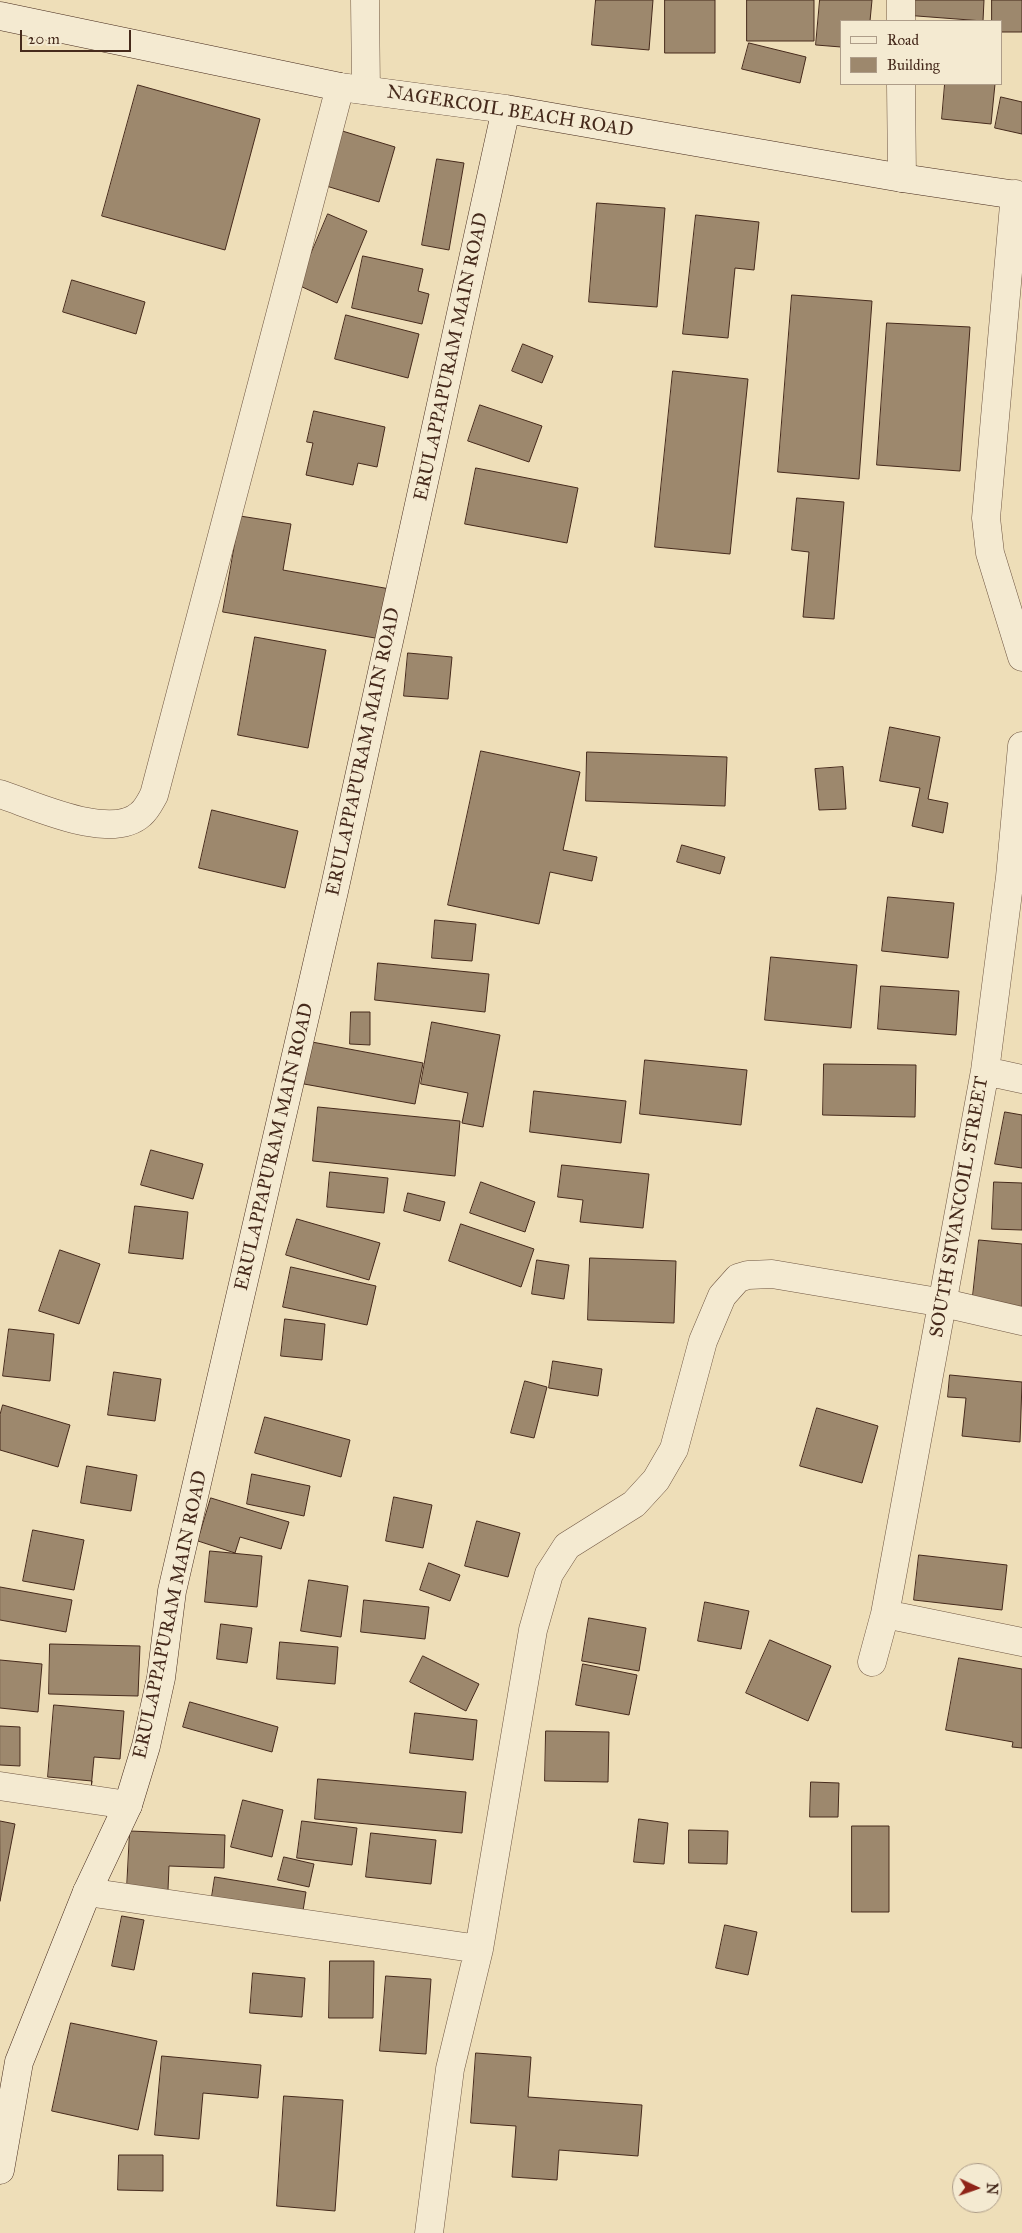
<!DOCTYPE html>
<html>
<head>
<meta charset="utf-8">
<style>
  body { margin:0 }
  #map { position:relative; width:1022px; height:2233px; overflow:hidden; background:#eedeb8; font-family:"IM FELL Great Primer",serif }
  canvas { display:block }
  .legend { position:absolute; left:840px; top:20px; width:162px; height:65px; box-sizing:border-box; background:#f4ead1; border:1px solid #ae9d89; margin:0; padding:6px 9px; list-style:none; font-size:15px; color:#462a1c }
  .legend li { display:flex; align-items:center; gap:10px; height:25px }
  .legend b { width:25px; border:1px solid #ae9d89 }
  .north { position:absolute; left:952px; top:2163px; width:50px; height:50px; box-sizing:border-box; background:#f4ead1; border:1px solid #ae9d89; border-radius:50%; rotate:93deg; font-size:14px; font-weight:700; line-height:20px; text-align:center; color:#462a1c }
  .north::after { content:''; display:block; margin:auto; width:18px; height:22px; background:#8f2418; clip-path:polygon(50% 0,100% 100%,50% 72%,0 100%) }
  .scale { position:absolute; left:20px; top:30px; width:111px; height:22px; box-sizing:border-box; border:2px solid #462a1c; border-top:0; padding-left:6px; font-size:15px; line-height:18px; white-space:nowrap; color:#462a1c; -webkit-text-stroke:4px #f4ead1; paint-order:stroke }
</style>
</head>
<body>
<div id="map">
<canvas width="1022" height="2233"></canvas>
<ul class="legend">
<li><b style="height:6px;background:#f4ead1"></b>Road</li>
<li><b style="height:14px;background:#9d886d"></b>Building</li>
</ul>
<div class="north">N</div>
<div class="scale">20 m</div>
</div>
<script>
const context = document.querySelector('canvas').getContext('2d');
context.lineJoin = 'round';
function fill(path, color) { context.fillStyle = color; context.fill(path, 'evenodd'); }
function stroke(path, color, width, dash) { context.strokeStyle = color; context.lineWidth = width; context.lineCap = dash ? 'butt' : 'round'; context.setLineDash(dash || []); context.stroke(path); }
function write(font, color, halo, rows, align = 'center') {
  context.font = font + ' "IM FELL Great Primer",serif'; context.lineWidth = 4; context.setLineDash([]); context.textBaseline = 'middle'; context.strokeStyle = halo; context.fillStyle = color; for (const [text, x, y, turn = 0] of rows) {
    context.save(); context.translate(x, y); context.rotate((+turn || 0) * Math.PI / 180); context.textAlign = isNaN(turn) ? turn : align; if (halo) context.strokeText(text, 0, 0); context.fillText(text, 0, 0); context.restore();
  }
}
const building = new Path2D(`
  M 596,0 L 653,0 L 649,50 L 592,45 Z
  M 665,0 L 715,0 L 715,53 L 665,53 Z
  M 747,0 L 814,0 L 814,41 L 747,41 Z
  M 820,0 L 872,0 L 870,21 L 841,21 L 841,47 L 816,45 Z
  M 906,0 L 984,0 L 983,21 L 904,15 Z
  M 992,0 L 1022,0 L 1022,32 L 1001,32 L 1001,21 L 992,21 Z
  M 749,43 L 806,57 L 800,83 L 742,69 Z
  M 945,84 L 995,84 L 991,124 L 942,119 Z
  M 138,85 L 260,119 L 225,250 L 102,216 Z
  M 1001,97 L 1022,102 L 1022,134 L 995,128 Z
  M 339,130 L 395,147 L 379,202 L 323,185 Z
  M 437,159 L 464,163 L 449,250 L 422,245 Z
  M 597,203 L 665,208 L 657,307 L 589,302 Z
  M 328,214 L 367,231 L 337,303 L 298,285 Z
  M 696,215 L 759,222 L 754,270 L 735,268 L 728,338 L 683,334 Z
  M 363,256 L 423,269 L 418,291 L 429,294 L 422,324 L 352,308 Z
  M 72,280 L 145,302 L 136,334 L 63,312 Z
  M 792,295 L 872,301 L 859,479 L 778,472 Z
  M 346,315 L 419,334 L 408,378 L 335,359 Z
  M 887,323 L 970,327 L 960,471 L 877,465 Z
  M 523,344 L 553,356 L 542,383 L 512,371 Z
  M 673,371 L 748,379 L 730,554 L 655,547 Z
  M 480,405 L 542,426 L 529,462 L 468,441 Z
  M 314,411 L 385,427 L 377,467 L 358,463 L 353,485 L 306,475 L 313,443 L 307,442 Z
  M 476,468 L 578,488 L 567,543 L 465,524 Z
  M 797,498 L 844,502 L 834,619 L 803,617 L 809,552 L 792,550 Z
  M 240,516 L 291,524 L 283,570 L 390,589 L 381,639 L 223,612 Z
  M 255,637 L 326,650 L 308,748 L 238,735 Z
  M 408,653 L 452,657 L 448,699 L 404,696 Z
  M 890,727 L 940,737 L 928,799 L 948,803 L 943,833 L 912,826 L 920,788 L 880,781 Z
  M 481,751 L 580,772 L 563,850 L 597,857 L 592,881 L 550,872 L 539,924 L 448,905 Z
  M 587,752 L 727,757 L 725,806 L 586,801 Z
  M 843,767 L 846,809 L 819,810 L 815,769 Z
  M 212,810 L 298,831 L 285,888 L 199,868 Z
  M 682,845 L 725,857 L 720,874 L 677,862 Z
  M 888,897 L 954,903 L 948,958 L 882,951 Z
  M 435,920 L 476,924 L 472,961 L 432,958 Z
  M 771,957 L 857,965 L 851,1028 L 765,1020 Z
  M 378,963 L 489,974 L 485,1012 L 375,1000 Z
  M 881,986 L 959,991 L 956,1035 L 878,1029 Z
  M 351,1012 L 370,1012 L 370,1045 L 350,1044 Z
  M 432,1022 L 500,1035 L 483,1127 L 462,1123 L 468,1093 L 421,1084 Z
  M 312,1042 L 423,1063 L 415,1104 L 304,1084 Z
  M 645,1060 L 747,1070 L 741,1125 L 640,1114 Z
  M 824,1064 L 916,1065 L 915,1117 L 823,1115 Z
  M 534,1091 L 626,1101 L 621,1143 L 530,1132 Z
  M 318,1107 L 460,1121 L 455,1176 L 313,1161 Z
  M 1005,1112 L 1022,1115 L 1022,1168 L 995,1164 Z
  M 151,1150 L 203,1164 L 193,1199 L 141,1185 Z
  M 562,1165 L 649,1174 L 643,1228 L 580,1222 L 583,1200 L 558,1197 Z
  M 330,1172 L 388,1178 L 384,1213 L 327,1207 Z
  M 481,1182 L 535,1202 L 525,1232 L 470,1213 Z
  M 994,1182 L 1022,1183 L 1022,1230 L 992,1229 Z
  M 408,1193 L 445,1202 L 440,1221 L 404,1211 Z
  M 135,1206 L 188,1212 L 183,1259 L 129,1253 Z
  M 297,1219 L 380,1243 L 369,1280 L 286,1255 Z
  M 461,1224 L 534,1249 L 521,1287 L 449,1261 Z
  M 979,1240 L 1022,1244 L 1022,1310 L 972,1305 Z
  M 60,1250 L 100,1264 L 79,1324 L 39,1311 Z
  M 590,1258 L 676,1261 L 674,1323 L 588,1320 Z
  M 537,1260 L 569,1265 L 564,1299 L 532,1294 Z
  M 291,1267 L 376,1286 L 367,1325 L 283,1307 Z
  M 285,1319 L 325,1324 L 322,1360 L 281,1356 Z
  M 9,1329 L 54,1334 L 50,1381 L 3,1376 Z
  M 553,1361 L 602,1369 L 598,1396 L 549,1388 Z
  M 114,1372 L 161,1379 L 155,1421 L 108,1415 Z
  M 950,1375 L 1022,1382 L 1020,1442 L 962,1436 L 966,1398 L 948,1397 Z
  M 525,1381 L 547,1387 L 534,1438 L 511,1433 Z
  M 3,1405 L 70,1425 L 58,1467 L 0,1450 L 0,1415 Z
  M 817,1408 L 878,1426 L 862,1483 L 800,1466 Z
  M 265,1417 L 350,1440 L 341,1477 L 255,1453 Z
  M 87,1466 L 137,1475 L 131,1511 L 81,1503 Z
  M 252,1474 L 310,1486 L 304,1516 L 247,1504 Z
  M 394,1497 L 432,1505 L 423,1548 L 386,1541 Z
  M 211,1498 L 289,1522 L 281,1549 L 240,1537 L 235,1553 L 198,1541 Z
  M 477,1521 L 520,1533 L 508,1577 L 465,1566 Z
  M 33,1530 L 84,1540 L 74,1590 L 23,1581 Z
  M 210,1551 L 262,1556 L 257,1607 L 205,1602 Z
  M 919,1555 L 1007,1565 L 1002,1610 L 914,1600 Z
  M 429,1563 L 460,1575 L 450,1601 L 420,1590 Z
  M 309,1580 L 348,1586 L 341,1637 L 301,1631 Z
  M 0,1587 L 72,1600 L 66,1632 L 0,1620 Z
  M 364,1600 L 429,1607 L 425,1639 L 361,1632 Z
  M 705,1602 L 749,1611 L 741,1649 L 698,1641 Z
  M 589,1618 L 646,1628 L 639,1671 L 582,1661 Z
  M 221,1624 L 252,1628 L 247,1663 L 217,1659 Z
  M 770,1640 L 831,1666 L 808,1721 L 746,1693 Z
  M 280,1642 L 338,1647 L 335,1684 L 277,1679 Z
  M 50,1644 L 140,1646 L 138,1696 L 49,1694 Z
  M 423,1656 L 479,1684 L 466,1711 L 410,1682 Z
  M 959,1658 L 1022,1669 L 1022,1748 L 1012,1747 L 1013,1742 L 946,1730 Z
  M 0,1660 L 42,1664 L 38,1712 L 0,1708 Z
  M 583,1664 L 637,1675 L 629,1715 L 576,1705 Z
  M 190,1702 L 278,1727 L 272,1752 L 183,1727 Z
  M 54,1705 L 124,1711 L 120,1759 L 94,1757 L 91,1789 L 92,1781 L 48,1777 Z
  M 415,1713 L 477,1720 L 473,1760 L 410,1753 Z
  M 0,1726 L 20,1727 L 20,1766 L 0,1765 Z
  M 546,1731 L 609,1732 L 608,1782 L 545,1781 Z
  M 318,1779 L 466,1792 L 462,1833 L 315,1819 Z
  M 811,1782 L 839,1783 L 838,1817 L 810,1817 Z
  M 243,1800 L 283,1810 L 272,1857 L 231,1847 Z
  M 639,1819 L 668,1823 L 664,1864 L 634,1862 Z
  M 0,1821 L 15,1824 L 0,1901 Z
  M 302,1821 L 357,1828 L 352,1865 L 297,1858 Z
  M 852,1826 L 889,1826 L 889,1912 L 852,1912 Z
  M 689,1830 L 728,1831 L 727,1864 L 689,1863 Z
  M 130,1831 L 225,1835 L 224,1868 L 169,1866 L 168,1890 L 127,1888 Z
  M 371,1833 L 436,1840 L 431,1884 L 366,1877 Z
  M 284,1857 L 314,1864 L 309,1887 L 278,1880 Z
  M 215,1877 L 306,1892 L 302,1917 L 211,1903 Z
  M 122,1916 L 144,1920 L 134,1970 L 112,1966 Z
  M 725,1925 L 757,1932 L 748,1975 L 716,1968 Z
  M 330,1961 L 374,1961 L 373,2018 L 329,2018 Z
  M 253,1973 L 305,1978 L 302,2017 L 250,2013 Z
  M 386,1976 L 431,1979 L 426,2054 L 380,2051 Z
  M 71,2023 L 157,2041 L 138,2130 L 52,2111 Z
  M 476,2053 L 531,2057 L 528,2097 L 642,2105 L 638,2156 L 559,2150 L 557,2180 L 512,2177 L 516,2126 L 471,2123 Z
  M 162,2056 L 261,2065 L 258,2098 L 203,2093 L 199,2139 L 155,2135 Z
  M 284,2096 L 343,2100 L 335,2211 L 277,2206 Z
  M 119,2155 L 163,2155 L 163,2191 L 118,2190 Z`);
fill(building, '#9d886d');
stroke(building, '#462a1c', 1);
const street = new Path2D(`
  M 365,0 L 366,90
  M 901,0 L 901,21
  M 901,84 L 902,178
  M 1015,194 L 986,518 L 990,553 L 1022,657
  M 0,794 C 34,805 111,842 141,814 C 147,809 150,802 154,795 L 340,87
  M 985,1071 L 1022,1079
  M 885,1614 L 1022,1642
  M 872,1662 L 885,1614 L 985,1071 L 1010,877 L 1022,746
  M 0,1786 L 128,1805
  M 87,1892 L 479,1949
  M 429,2233 L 450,2069 L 479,1949 L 533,1630 L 549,1574 L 567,1546 L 634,1504 L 656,1480 L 674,1449 L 703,1341 L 722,1296 L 738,1278 L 748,1275 L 772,1274 L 944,1303 L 1022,1321`);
const secondary = new Path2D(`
  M 0,16 L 340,87 L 506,109 L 902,178 L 1022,196
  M 0,2170 L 19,2062 L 87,1892 L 128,1805 L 146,1746 L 161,1678 L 172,1591 L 334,891 L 506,109`);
stroke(street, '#705743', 29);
stroke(secondary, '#462a1c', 29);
stroke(street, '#f4ead1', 28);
stroke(secondary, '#f4ead1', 28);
write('19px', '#462a1c', '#f4ead1', [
  ["NAGERCOIL BEACH ROAD",510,112,9],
  ["ERULAPPAPURAM MAIN ROAD",452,357,-78],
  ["ERULAPPAPURAM MAIN ROAD",364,752,-78],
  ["ERULAPPAPURAM MAIN ROAD",275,1147,-77],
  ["SOUTH SIVANCOIL STREET",960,1207,-80],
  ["ERULAPPAPURAM MAIN ROAD",171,1615,-78]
]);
</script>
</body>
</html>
